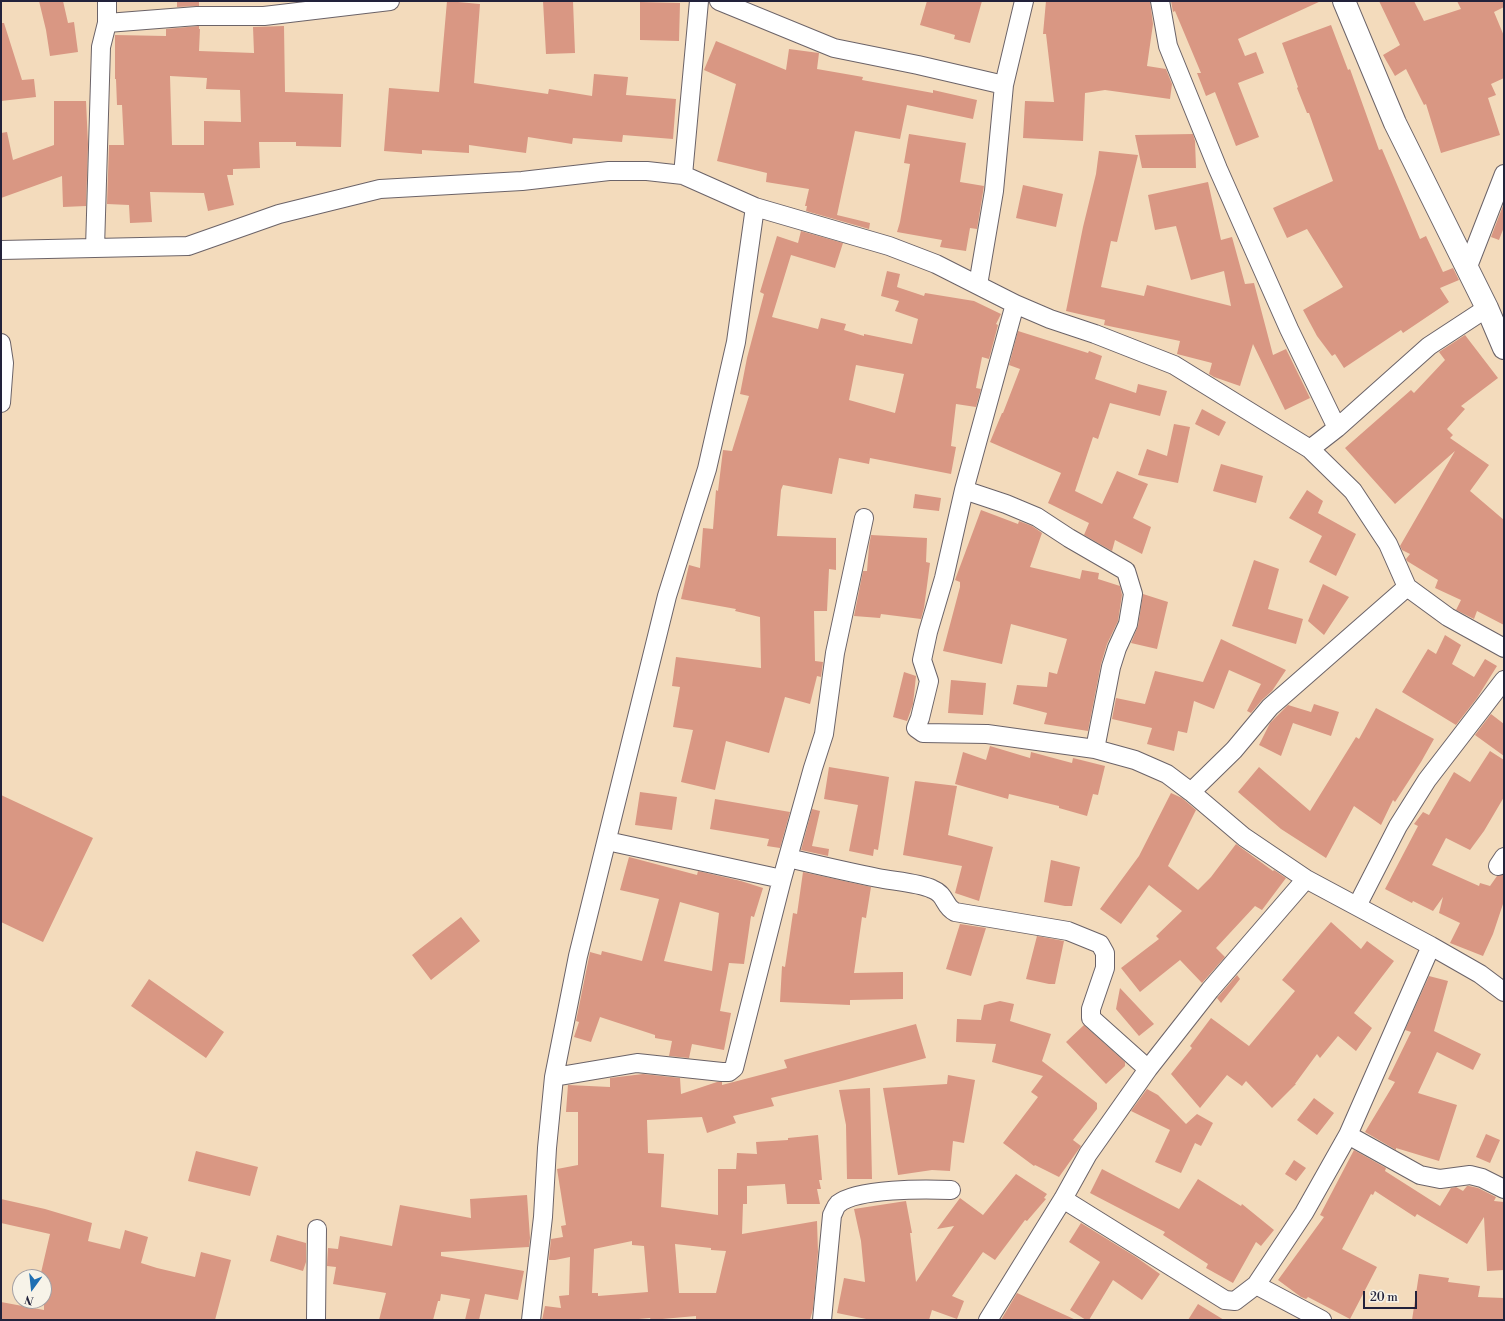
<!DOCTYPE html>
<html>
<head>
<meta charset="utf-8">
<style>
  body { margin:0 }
  #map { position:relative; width:1505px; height:1321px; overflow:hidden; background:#f3dbbc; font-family:"Libre Bodoni",serif }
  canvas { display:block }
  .frame { position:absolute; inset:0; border:2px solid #22223b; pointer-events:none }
  .north { position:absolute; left:12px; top:1269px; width:40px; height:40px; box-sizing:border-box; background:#f7f3e8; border:1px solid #a29fa3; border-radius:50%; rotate:195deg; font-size:11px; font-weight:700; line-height:16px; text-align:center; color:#22223b }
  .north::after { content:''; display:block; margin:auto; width:14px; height:18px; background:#1f6fb2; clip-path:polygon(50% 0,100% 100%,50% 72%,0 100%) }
  .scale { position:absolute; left:1363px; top:1291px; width:54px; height:18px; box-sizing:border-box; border:2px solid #22223b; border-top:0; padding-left:5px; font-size:12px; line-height:14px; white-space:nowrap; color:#22223b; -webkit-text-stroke:3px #f7f3e8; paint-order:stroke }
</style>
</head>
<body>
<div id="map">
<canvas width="1505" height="1321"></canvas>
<div class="frame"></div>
<div class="north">N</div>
<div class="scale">20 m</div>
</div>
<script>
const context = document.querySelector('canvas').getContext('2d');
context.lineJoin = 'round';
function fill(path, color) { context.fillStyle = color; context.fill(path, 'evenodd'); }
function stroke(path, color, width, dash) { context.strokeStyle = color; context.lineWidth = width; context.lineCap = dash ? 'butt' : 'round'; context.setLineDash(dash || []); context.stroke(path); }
fill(new Path2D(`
  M 39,1 L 63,1 L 68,23 L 74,22 L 78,52 L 50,56 L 46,30 Z
  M 177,1 L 199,1 L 199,6 L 177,7 Z
  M 447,1 L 480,4 L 474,83 L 548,94 L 549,89 L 592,96 L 594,74 L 628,77 L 626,95 L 676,99 L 673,139 L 623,135 L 622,142 L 573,138 L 572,144 L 528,137 L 526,153 L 469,145 L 469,153 L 422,150 L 422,154 L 384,151 L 389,88 L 439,92 Z
  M 543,1 L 573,1 L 575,53 L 546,54 Z
  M 927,1 L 982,1 L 970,43 L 954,39 L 955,35 L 920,25 Z
  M 1046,1 L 1150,1 L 1153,24 L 1147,66 L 1166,69 L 1172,84 L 1170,99 L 1105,90 L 1085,93 L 1083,141 L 1023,138 L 1025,101 L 1054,102 L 1046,34 L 1043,34 Z
  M 1171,1 L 1321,1 L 1238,39 L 1245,56 L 1256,52 L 1264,73 L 1238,83 L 1259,137 L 1236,146 L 1215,92 L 1206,96 L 1197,73 L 1201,73 L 1175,11 L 1173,12 Z
  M 1379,1 L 1414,1 L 1424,21 L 1461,9 L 1457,1 L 1504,1 L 1504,7 L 1494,12 L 1504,36 L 1504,78 L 1491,84 L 1496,95 L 1488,98 L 1500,135 L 1441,153 L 1426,104 L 1424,105 L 1406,69 L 1395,76 L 1383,55 L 1400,45 Z
  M 640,2 L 680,3 L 679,41 L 640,40 Z
  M 1,23 L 4,23 L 22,80 L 34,79 L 36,97 L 1,101 Z
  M 1331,25 L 1348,70 L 1350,69 L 1379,150 L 1382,149 L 1420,239 L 1426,236 L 1443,272 L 1453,268 L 1459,280 L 1440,288 L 1449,302 L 1403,333 L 1401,330 L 1344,368 L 1335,354 L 1332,356 L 1317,336 L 1303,310 L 1343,287 L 1307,229 L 1287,238 L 1273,208 L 1333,181 L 1309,113 L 1307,113 L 1297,88 L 1298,87 L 1282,43 Z
  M 199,26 L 199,29 L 200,29 L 199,51 L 254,53 L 253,27 L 284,26 L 285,92 L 343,94 L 341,147 L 296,146 L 296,142 L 259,142 L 260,168 L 233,169 L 233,175 L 227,175 L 234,205 L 208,211 L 204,193 L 150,192 L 152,222 L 130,223 L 129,205 L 107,204 L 109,145 L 124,145 L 122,105 L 117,105 L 116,79 L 115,79 L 115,35 L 166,36 L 166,29 ZM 170,76 L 207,78 L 206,89 L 240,90 L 241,122 L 204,121 L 204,145 L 172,145 Z
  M 716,41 L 786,70 L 789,49 L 819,53 L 817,69 L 863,77 L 862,80 L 933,93 L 933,90 L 977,100 L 973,119 L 907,105 L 900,139 L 855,131 L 837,215 L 870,223 L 869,229 L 806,211 L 807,206 L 805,206 L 809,189 L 766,182 L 767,173 L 717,161 L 736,84 L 704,70 Z
  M 54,101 L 86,101 L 88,144 L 86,206 L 63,207 L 62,176 L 1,198 L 1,133 L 7,132 L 13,160 L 54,145 Z
  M 909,134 L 966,143 L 960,182 L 984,186 L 977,229 L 970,228 L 966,251 L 940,247 L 942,240 L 897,232 L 900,222 L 910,164 L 904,163 Z
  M 1193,134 L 1195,141 L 1196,168 L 1142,168 L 1135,135 Z
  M 1099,151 L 1138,155 L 1117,242 L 1111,241 L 1101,287 L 1144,296 L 1147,285 L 1231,306 L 1224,271 L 1191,280 L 1176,226 L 1155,230 L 1148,195 L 1208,182 L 1221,240 L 1232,237 L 1245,284 L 1254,283 L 1273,355 L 1286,349 L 1310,398 L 1285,410 L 1253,344 L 1240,386 L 1214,377 L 1209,374 L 1212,363 L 1177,354 L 1180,341 L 1104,325 L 1105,320 L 1066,311 L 1083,227 L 1096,174 Z
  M 1023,185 L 1063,194 L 1056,227 L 1016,218 Z
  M 1504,203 L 1504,227 L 1499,240 L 1491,237 Z
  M 801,231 L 843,243 L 835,268 L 791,255 L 772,317 L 818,329 L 821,318 L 846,324 L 844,330 L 864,336 L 864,334 L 912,344 L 918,319 L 895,311 L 899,301 L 881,296 L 887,271 L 900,274 L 897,287 L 924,296 L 925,293 L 974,301 L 1001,314 L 996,324 L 998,325 L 989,359 L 982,357 L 976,388 L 981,389 L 976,407 L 956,404 L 951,446 L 956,447 L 951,474 L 870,458 L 869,464 L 839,458 L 832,494 L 783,485 L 781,490 L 777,536 L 836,538 L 836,570 L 829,569 L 827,611 L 814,611 L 815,661 L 823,662 L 821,677 L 817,676 L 810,704 L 785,697 L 769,753 L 726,741 L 715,790 L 681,782 L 693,730 L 673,727 L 680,687 L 672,686 L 676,657 L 761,668 L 760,617 L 735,611 L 736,609 L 681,599 L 689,565 L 700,568 L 703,528 L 713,529 L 716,490 L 718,491 L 723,450 L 732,451 L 749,396 L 740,394 L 747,358 L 764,294 L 760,292 L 777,236 L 798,243 ZM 856,365 L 904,374 L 895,413 L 849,400 Z
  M 1018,331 L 1088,353 L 1089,351 L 1102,356 L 1095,379 L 1136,393 L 1138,384 L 1167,391 L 1160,416 L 1110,403 L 1098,439 L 1093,437 L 1075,491 L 1102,504 L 1117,471 L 1148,484 L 1133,518 L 1151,527 L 1142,554 L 1115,540 L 1112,551 L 1084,535 L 1089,523 L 1048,503 L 1061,473 L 990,442 L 1002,413 L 1003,413 L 1020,369 L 1009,365 Z
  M 1465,335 L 1498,378 L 1461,406 L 1465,409 L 1447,429 L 1453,435 L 1450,438 L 1489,465 L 1470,491 L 1504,520 L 1504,625 L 1477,611 L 1474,619 L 1456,610 L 1461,600 L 1435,588 L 1438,580 L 1407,561 L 1406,559 L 1410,554 L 1402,550 L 1400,546 L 1455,451 L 1395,504 L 1345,448 L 1411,390 L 1414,393 L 1445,360 L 1439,352 Z
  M 1202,409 L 1226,422 L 1219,436 L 1195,424 Z
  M 1174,424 L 1190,427 L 1178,483 L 1138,475 L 1147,449 L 1167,456 Z
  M 1221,464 L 1263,476 L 1256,503 L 1213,491 Z
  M 1307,490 L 1323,501 L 1318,513 L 1356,534 L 1336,576 L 1309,562 L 1322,536 L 1289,518 Z
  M 915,494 L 941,498 L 939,511 L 913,508 Z
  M 981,510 L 1018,524 L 1019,521 L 1032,526 L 1042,533 L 1030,567 L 1080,579 L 1082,570 L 1099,573 L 1098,579 L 1120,586 L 1122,595 L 1118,621 L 1107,644 L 1101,664 L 1088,731 L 1044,724 L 1047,713 L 1013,704 L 1017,685 L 1047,687 L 1049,672 L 1057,674 L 1067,639 L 1011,624 L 1002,664 L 943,651 L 960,587 L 960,582 L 955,580 Z
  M 871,535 L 927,538 L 926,562 L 930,563 L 924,608 L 921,619 L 881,614 L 880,618 L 854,616 L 863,571 L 867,571 L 869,546 Z
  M 1254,560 L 1279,569 L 1268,609 L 1303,619 L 1296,644 L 1232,626 Z
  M 1323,584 L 1349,597 L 1324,635 L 1308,621 Z
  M 1143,594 L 1168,602 L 1157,649 L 1131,643 L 1138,626 Z
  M 1445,635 L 1461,645 L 1452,664 L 1474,677 L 1485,659 L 1497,666 L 1477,698 L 1456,725 L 1402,692 L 1428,649 L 1436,654 Z
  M 1221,639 L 1286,670 L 1272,691 L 1262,700 L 1251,713 L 1247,711 L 1261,684 L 1229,670 L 1214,709 L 1194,701 L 1187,733 L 1178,731 L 1174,751 L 1147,744 L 1152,728 L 1112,719 L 1116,698 L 1145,704 L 1155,671 L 1203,682 Z
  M 904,672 L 916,676 L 913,704 L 907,721 L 893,717 Z
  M 951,680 L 986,683 L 983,715 L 948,713 Z
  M 1314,704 L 1339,712 L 1331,736 L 1293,723 L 1281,756 L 1259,745 L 1270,723 L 1288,705 L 1311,712 Z
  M 1376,708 L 1434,739 L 1421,762 L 1395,802 L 1393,800 L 1381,825 L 1354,806 L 1326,858 L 1281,829 L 1238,792 L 1259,767 L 1310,811 L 1356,737 L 1359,739 Z
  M 1491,714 L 1504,724 L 1504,756 L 1475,735 Z
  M 990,746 L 1030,758 L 1031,752 L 1072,763 L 1073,758 L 1105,766 L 1098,795 L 1093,794 L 1087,816 L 1059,808 L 1059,806 L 1009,794 L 1008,799 L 955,784 L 963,752 L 986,760 Z
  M 1490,751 L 1504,760 L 1504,797 L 1484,831 L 1470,850 L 1446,838 L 1432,865 L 1479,886 L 1480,883 L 1490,886 L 1497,876 L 1504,874 L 1504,901 L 1493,934 L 1483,956 L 1450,943 L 1460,923 L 1439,913 L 1443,897 L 1433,911 L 1413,901 L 1412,903 L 1385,889 L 1418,826 L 1414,824 L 1423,812 L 1429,815 L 1454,772 L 1470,782 Z
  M 829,767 L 889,777 L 878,850 L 874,849 L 873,856 L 849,851 L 858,805 L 824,799 Z
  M 915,781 L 957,786 L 948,835 L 993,847 L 979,901 L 955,893 L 962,866 L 903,855 Z
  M 640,792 L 677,797 L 672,830 L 635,825 Z
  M 1171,793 L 1182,798 L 1196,810 L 1168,866 L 1198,890 L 1211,877 L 1236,844 L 1273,871 L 1274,870 L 1286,878 L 1262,910 L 1255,906 L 1216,948 L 1225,957 L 1202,983 L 1180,960 L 1140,992 L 1121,968 L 1159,939 L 1156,936 L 1182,911 L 1149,885 L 1121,924 L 1100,909 L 1139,856 Z
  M 1,795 L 93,838 L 43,942 L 1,922 Z
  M 715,799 L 790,812 L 780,848 L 767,846 L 769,839 L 710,829 Z
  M 812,809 L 820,811 L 812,846 L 829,849 L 828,856 L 801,850 Z
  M 629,857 L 697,875 L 698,871 L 741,881 L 763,888 L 754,917 L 751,916 L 744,964 L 729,963 L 720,1011 L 731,1013 L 724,1050 L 692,1044 L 689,1058 L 669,1056 L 672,1041 L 655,1038 L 655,1035 L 600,1017 L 591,1042 L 574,1037 L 579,1022 L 576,1021 L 590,952 L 601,955 L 602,951 L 642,961 L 659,899 L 620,890 ZM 680,902 L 719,913 L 712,971 L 664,961 Z
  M 1051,860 L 1080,867 L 1072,906 L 1065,906 L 1044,902 Z
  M 803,872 L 871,887 L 866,918 L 862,917 L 854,973 L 903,972 L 903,999 L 850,1000 L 850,1005 L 780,1002 L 782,966 L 785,967 L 793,913 L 797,914 Z
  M 461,917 L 480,941 L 431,980 L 412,955 Z
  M 1331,922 L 1361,949 L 1367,941 L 1394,961 L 1354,1013 L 1372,1028 L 1356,1051 L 1338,1036 L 1320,1058 L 1317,1054 L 1295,1084 L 1296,1084 L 1272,1108 L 1246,1081 L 1242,1086 L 1227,1075 L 1200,1108 L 1171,1074 L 1192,1048 L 1190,1046 L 1211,1018 L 1249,1046 L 1295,991 L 1282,980 Z
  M 960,924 L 986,928 L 971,976 L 946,969 Z
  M 1037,936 L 1064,941 L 1055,984 L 1049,984 L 1026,979 Z
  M 1237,975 L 1240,979 L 1221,1003 L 1217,998 Z
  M 1429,976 L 1448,981 L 1434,1031 L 1481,1054 L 1473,1070 L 1437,1052 L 1418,1093 L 1457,1105 L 1439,1161 L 1396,1148 L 1396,1150 L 1365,1132 L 1395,1082 L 1388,1079 L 1411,1032 L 1405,1030 Z
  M 149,979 L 224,1032 L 206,1058 L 131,1006 Z
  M 1120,988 L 1154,1024 L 1139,1036 L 1116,1009 Z
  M 1000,1001 L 1014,1004 L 1010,1021 L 1051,1034 L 1042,1061 L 1097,1103 L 1097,1109 L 1073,1140 L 1081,1146 L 1059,1177 L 1035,1165 L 1034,1166 L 1003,1143 L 1038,1097 L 1031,1092 L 1043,1076 L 992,1062 L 996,1044 L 956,1042 L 957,1019 L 981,1020 L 984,1005 Z
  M 916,1024 L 926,1058 L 838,1082 L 771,1098 L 774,1106 L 733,1116 L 736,1123 L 707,1133 L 702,1117 L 647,1120 L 648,1153 L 664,1154 L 661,1207 L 718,1215 L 718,1169 L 736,1169 L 737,1153 L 757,1154 L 756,1142 L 788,1140 L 788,1138 L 818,1135 L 822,1180 L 819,1180 L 821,1189 L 817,1189 L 820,1204 L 787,1204 L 785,1184 L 747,1186 L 747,1204 L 743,1204 L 742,1234 L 817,1221 L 818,1252 L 813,1309 L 810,1320 L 696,1320 L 696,1316 L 651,1320 L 650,1318 L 627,1320 L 542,1320 L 545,1306 L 561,1308 L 559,1296 L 569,1295 L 570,1257 L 555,1260 L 549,1260 L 549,1258 L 551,1239 L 563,1237 L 561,1226 L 566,1225 L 557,1169 L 578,1165 L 578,1112 L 566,1112 L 568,1085 L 610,1087 L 610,1078 L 643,1074 L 680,1078 L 681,1094 L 717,1082 L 722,1082 L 722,1085 L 787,1068 L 784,1060 ZM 632,1241 L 632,1245 L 644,1246 L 648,1292 L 598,1296 L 598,1293 L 592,1293 L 594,1249 ZM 675,1244 L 711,1248 L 711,1250 L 726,1251 L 716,1293 L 679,1293 Z
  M 1084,1025 L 1125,1062 L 1125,1066 L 1106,1084 L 1066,1042 Z
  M 948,1075 L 975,1080 L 964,1143 L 953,1141 L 950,1171 L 932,1170 L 898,1175 L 883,1088 L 947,1084 Z
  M 870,1088 L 872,1179 L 847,1179 L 846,1125 L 839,1090 Z
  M 1147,1089 L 1158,1095 L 1186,1124 L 1197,1114 L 1213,1123 L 1201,1146 L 1195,1143 L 1181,1173 L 1155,1162 L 1170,1130 L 1131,1111 Z
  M 1314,1098 L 1334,1113 L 1317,1135 L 1297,1120 Z
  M 1486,1134 L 1500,1140 L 1490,1163 L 1476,1157 Z
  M 1354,1150 L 1386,1168 L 1385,1171 L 1440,1206 L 1451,1188 L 1456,1187 L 1463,1191 L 1467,1186 L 1469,1186 L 1478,1188 L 1496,1197 L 1494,1201 L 1504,1202 L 1504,1270 L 1487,1271 L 1484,1217 L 1467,1244 L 1417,1214 L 1415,1217 L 1375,1191 L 1373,1195 L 1371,1194 L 1342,1249 L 1377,1267 L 1350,1319 L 1308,1297 L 1306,1299 L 1301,1297 L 1278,1280 L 1324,1217 L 1320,1215 Z
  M 196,1151 L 258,1167 L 250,1196 L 188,1181 Z
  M 1294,1160 L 1306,1168 L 1296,1181 L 1285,1174 Z
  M 1102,1169 L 1179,1209 L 1198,1179 L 1241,1206 L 1242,1204 L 1274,1230 L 1261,1246 L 1256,1242 L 1233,1283 L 1206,1268 L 1208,1264 L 1163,1235 L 1165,1232 L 1090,1193 Z
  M 1016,1174 L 1047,1194 L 1044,1198 L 1046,1199 L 1027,1221 L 1025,1220 L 995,1260 L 983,1252 L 952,1296 L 964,1301 L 957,1319 L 932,1310 L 929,1320 L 871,1320 L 837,1313 L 844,1278 L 865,1282 L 861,1241 L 854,1209 L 906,1201 L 912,1233 L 910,1233 L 916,1282 L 954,1226 L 937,1229 L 960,1198 L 983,1215 Z
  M 527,1195 L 530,1238 L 529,1247 L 441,1252 L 441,1256 L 524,1271 L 518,1300 L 485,1294 L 479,1320 L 465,1320 L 470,1299 L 441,1294 L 440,1301 L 438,1301 L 433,1320 L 379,1320 L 386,1293 L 333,1284 L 336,1267 L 327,1266 L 328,1248 L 338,1249 L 340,1236 L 392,1246 L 400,1205 L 471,1218 L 470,1199 Z
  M 1,1199 L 45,1209 L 92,1223 L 88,1241 L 120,1249 L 125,1230 L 148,1237 L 141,1263 L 157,1268 L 195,1277 L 201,1252 L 231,1260 L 215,1320 L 1,1320 L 1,1302 L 44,1310 L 44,1277 L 40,1277 L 50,1234 L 1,1223 Z
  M 1081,1223 L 1136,1257 L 1160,1274 L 1142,1300 L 1113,1280 L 1089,1320 L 1086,1320 L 1070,1310 L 1100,1262 L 1069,1242 Z
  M 277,1235 L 306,1243 L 306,1262 L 303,1271 L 270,1261 Z
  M 1419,1274 L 1449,1278 L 1448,1282 L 1480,1286 L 1478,1297 L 1504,1298 L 1504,1320 L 1412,1320 Z
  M 1017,1293 L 1076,1320 L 1001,1320 Z
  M 1198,1304 L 1224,1320 L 1188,1320 Z`), '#d99783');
const minor = new Path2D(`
  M 107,1 L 107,23
  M 719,1 L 834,48 L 918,65 L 1004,85
  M 1160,1 L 1168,46 L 1218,169 L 1289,329 L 1337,428
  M 683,175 L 699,1
  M 95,248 L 101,47 L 107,23 L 197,16 L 264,16 L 390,1
  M 1,250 L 188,246 L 279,214 L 380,189 L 522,181 L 609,171 L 647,171 L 683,175 L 755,207 L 889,246 L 936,264 L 1015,304 L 1050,319 L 1095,334 L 1174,365 L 1310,449 L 1353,491 L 1388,544 L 1407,587 L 1448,617 L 1504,648
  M 1467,269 L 1504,174
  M 978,285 L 994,191 L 1004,85 L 1024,1
  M 1015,304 L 964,490 L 944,578 L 928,632 L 922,660 L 929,681 L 920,718 L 916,728 L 923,733 L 987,734 L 1095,749 L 1135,760 L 1167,774 L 1191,792 L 1244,837 L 1306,879 L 1431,946 L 1480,974 L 1504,992
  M 1,343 L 4,363 L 1,403
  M 1310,449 L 1337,428 L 1429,346 L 1487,308
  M 964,490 L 1006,504 L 1037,517 L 1069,538 L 1126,571 L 1133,594 L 1128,624 L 1117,648 L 1111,667 L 1095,749
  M 1191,792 L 1234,750 L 1270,707 L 1407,587
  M 607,841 L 782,879
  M 788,858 C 818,865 848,872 878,878 C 893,881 920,883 932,889 C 947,895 943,906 955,912 L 1068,931 L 1100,944 L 1105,953 L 1105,968 L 1091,1009 L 1091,1018 L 1148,1069
  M 1498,866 L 1504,857
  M 1357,906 L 1398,826 L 1427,780 L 1504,680
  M 554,1077 L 637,1063 L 722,1072 L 729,1072 L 734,1068 L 782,879 L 813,768 L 824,734 L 835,653 L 864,518
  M 1348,1135 L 1420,1175 L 1440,1179 L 1470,1175 L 1482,1178 L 1504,1189
  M 1063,1199 L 1225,1300 L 1235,1301 L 1256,1285 L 1322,1320
  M 1256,1285 L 1304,1213 L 1348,1135 L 1431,946
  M 316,1320 L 317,1229
  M 531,1320 L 543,1217 L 547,1148 L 554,1077 L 578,956 L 667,596 L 707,469 L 736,342 L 755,207
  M 822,1320 L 832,1215 C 834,1212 835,1207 838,1204 C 857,1188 926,1189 951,1190
  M 988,1320 L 1063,1199 L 1088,1154 L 1148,1069 L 1210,990 L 1306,879`);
const tertiary = new Path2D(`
  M 1344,1 L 1395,123 L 1487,308 L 1504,348`);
stroke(minor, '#6b6368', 20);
stroke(tertiary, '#6b6368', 24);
stroke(minor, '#fff', 18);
stroke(tertiary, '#fff', 22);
</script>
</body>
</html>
